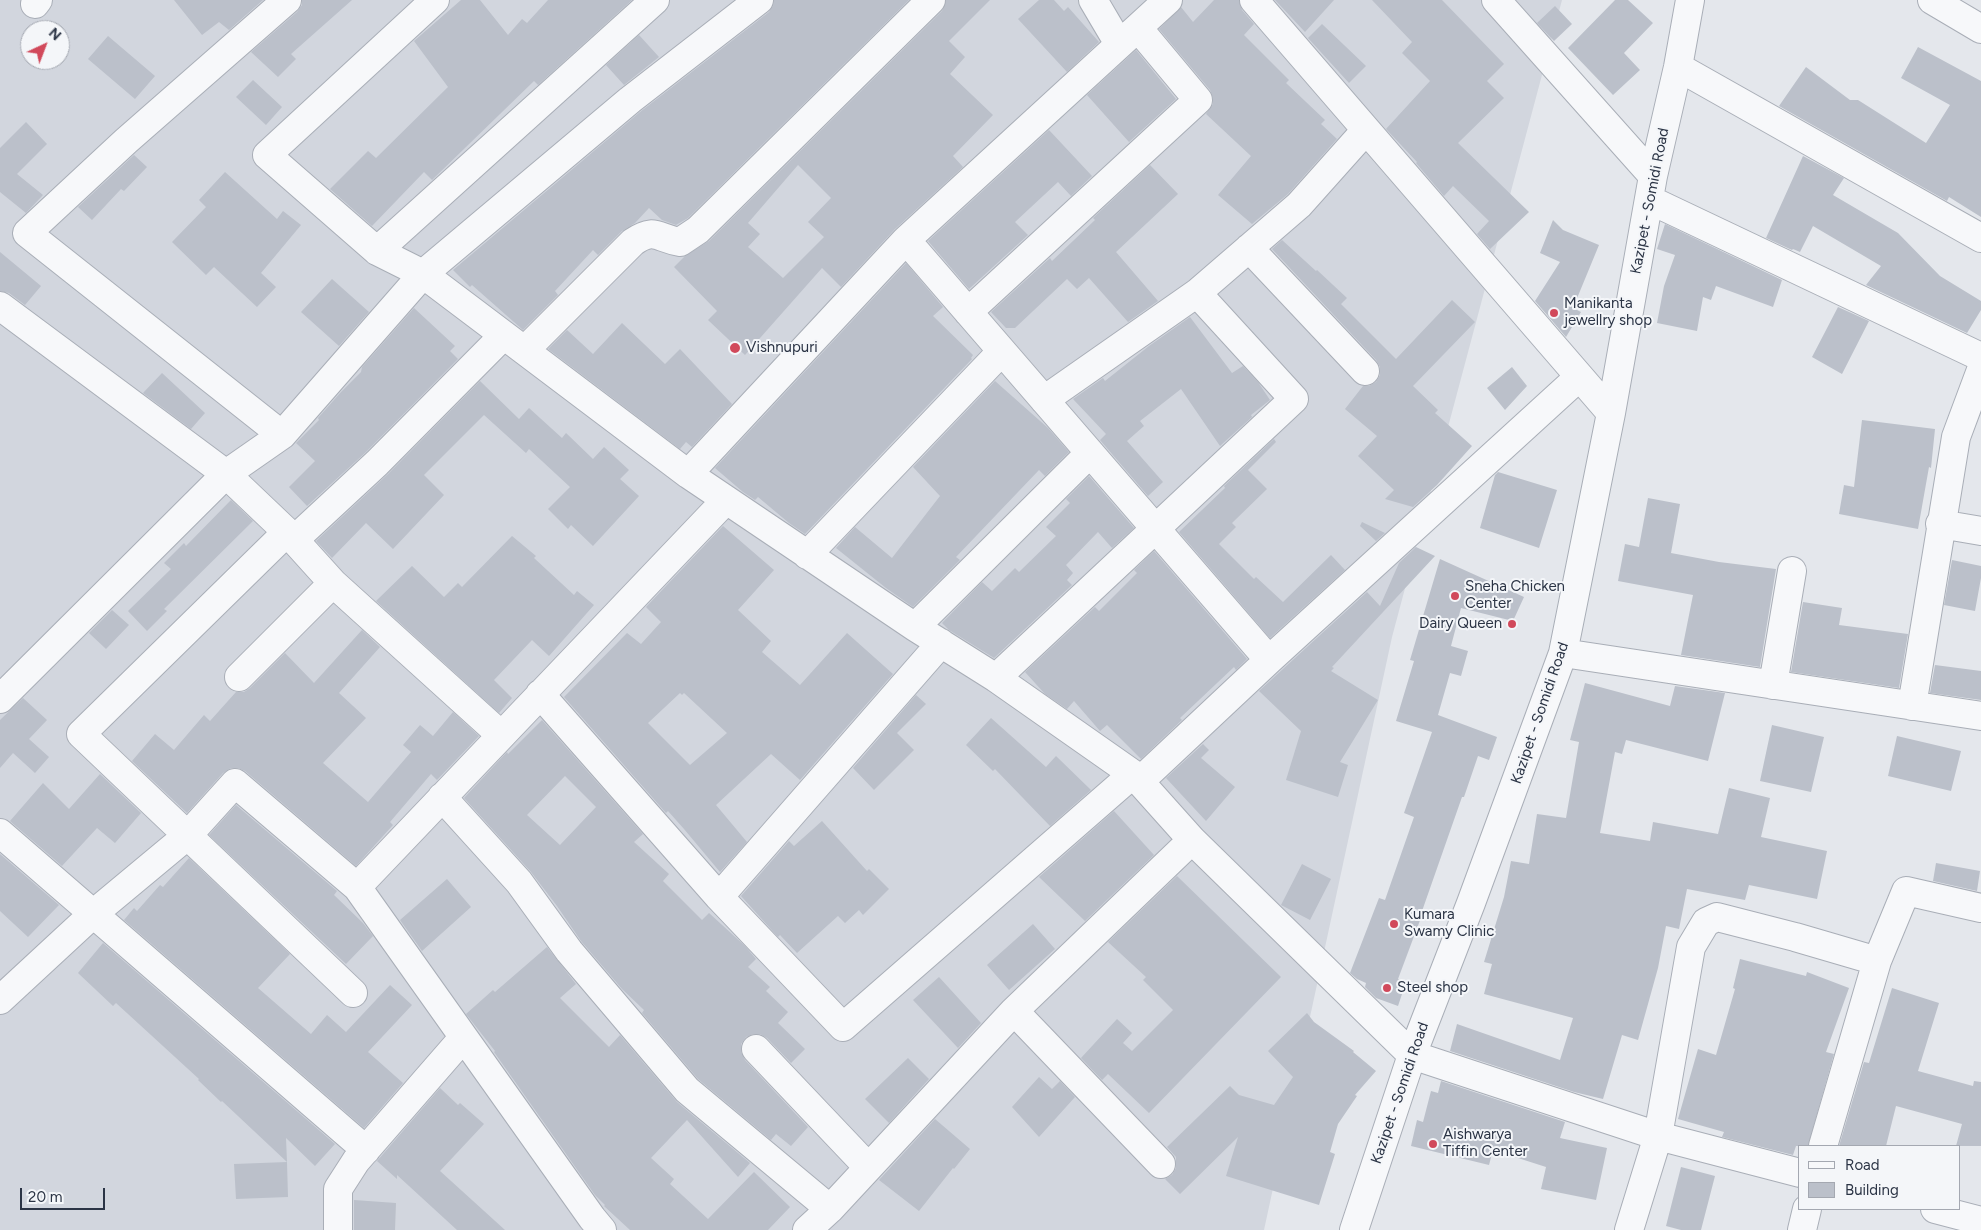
<!DOCTYPE html>
<html>
<head>
<meta charset="utf-8">
<style>
  body { margin:0 }
  #map { position:relative; width:1981px; height:1230px; overflow:hidden; background:#e4e7ec; font-family:Figtree,sans-serif }
  canvas { display:block }
  .legend { position:absolute; left:1798px; top:1145px; width:162px; height:65px; box-sizing:border-box; background:#f4f6f9; border:1px solid #a4a8b1; margin:0; padding:6px 9px; list-style:none; font-size:15px; color:#2b3445 }
  .legend li { display:flex; align-items:center; gap:10px; height:25px }
  .legend b { width:25px; border:1px solid #a4a8b1 }
  .north { position:absolute; left:20px; top:20px; width:50px; height:50px; box-sizing:border-box; background:#f4f6f9; border:1px solid #a4a8b1; border-radius:50%; rotate:43deg; font-size:14px; font-weight:700; line-height:20px; text-align:center; color:#2b3445 }
  .north::after { content:''; display:block; margin:auto; width:18px; height:22px; background:#d1495b; clip-path:polygon(50% 0,100% 100%,50% 72%,0 100%) }
  .scale { position:absolute; left:20px; top:1188px; width:85px; height:22px; box-sizing:border-box; border:2px solid #2b3445; border-top:0; padding-left:6px; font-size:15px; line-height:18px; white-space:nowrap; color:#2b3445; -webkit-text-stroke:4px #f4f6f9; paint-order:stroke }
</style>
</head>
<body>
<div id="map">
<canvas width="1981" height="1230"></canvas>
<ul class="legend">
<li><b style="height:6px;background:#f7f8fa"></b>Road</li>
<li><b style="height:14px;background:#bbc0ca"></b>Building</li>
</ul>
<div class="north">N</div>
<div class="scale">20 m</div>
</div>
<script>
const context = document.querySelector('canvas').getContext('2d');
context.lineJoin = 'round';
function fill(path, color) { context.fillStyle = color; context.fill(path, 'evenodd'); }
function stroke(path, color, width, dash) { context.strokeStyle = color; context.lineWidth = width; context.lineCap = dash ? 'butt' : 'round'; context.setLineDash(dash || []); context.stroke(path); }
function write(font, color, halo, rows, align = 'center') {
  context.font = font + ' Figtree,sans-serif'; context.lineWidth = 4; context.setLineDash([]); context.textBaseline = 'middle'; context.strokeStyle = halo; context.fillStyle = color; for (const [text, x, y, turn = 0] of rows) {
    context.save(); context.translate(x, y); context.rotate((+turn || 0) * Math.PI / 180); context.textAlign = isNaN(turn) ? turn : align; if (halo) context.strokeText(text, 0, 0); context.fillText(text, 0, 0); context.restore();
  }
}
fill(new Path2D(`
  M 0,0 L 1562,0 L 1392,637 L 1264,1230 L 0,1230 ZM 30,30 L 60,30 L 60,60 L 30,60 Z`), '#d2d6de');
fill(new Path2D(`
  M 174,0 L 263,0 L 229,30 L 219,22 L 202,35 Z
  M 302,0 L 352,0 L 291,54 L 296,59 L 278,77 L 251,52 L 297,12 L 302,5 Z
  M 461,0 L 480,0 L 508,35 L 522,19 L 527,23 L 548,0 L 632,0 L 538,85 L 534,81 L 432,180 L 424,172 L 372,226 L 330,189 L 368,151 L 376,158 L 448,87 L 414,41 Z
  M 774,0 L 909,0 L 688,218 L 676,225 L 662,220 L 649,208 L 635,223 L 622,231 L 598,255 L 593,250 L 555,291 L 558,295 L 523,330 L 472,285 L 470,287 L 453,270 L 640,112 L 769,12 L 773,6 Z
  M 946,0 L 990,0 L 949,41 L 965,57 L 950,74 L 993,115 L 953,156 L 963,167 L 895,229 L 841,287 L 822,268 L 745,355 L 708,320 L 717,311 L 674,267 L 685,256 L 709,241 L 942,11 ZM 798,165 L 831,198 L 808,222 L 824,237 L 783,278 L 748,247 L 760,234 L 748,223 Z
  M 1039,0 L 1054,0 L 1064,11 L 1068,7 L 1099,42 L 1067,72 L 1018,19 Z
  M 1214,0 L 1239,0 L 1242,10 L 1254,24 L 1244,35 L 1289,80 L 1286,83 L 1325,120 L 1321,124 L 1337,139 L 1288,194 L 1252,224 L 1218,195 L 1251,156 L 1206,114 L 1213,104 L 1213,98 L 1210,90 L 1159,29 L 1181,7 L 1193,22 Z
  M 1275,0 L 1334,0 L 1305,32 Z
  M 1372,0 L 1442,0 L 1504,64 L 1487,81 L 1504,98 L 1458,143 L 1529,212 L 1490,249 L 1477,234 L 1489,221 L 1453,186 L 1444,196 L 1416,163 L 1417,162 L 1386,129 L 1430,81 L 1402,53 L 1412,42 Z
  M 1615,0 L 1628,0 L 1653,23 L 1624,53 L 1640,70 L 1613,95 L 1568,48 Z
  M 1555,6 L 1572,24 L 1554,41 L 1537,23 Z
  M 1322,24 L 1366,66 L 1349,83 L 1308,38 Z
  M 639,35 L 659,57 L 624,85 L 606,65 Z
  M 108,36 L 155,76 L 135,99 L 88,59 Z
  M 1918,47 L 1981,81 L 1981,217 L 1949,197 L 1947,201 L 1779,106 L 1806,67 L 1850,100 L 1858,100 L 1926,143 L 1950,105 L 1901,78 Z
  M 1136,50 L 1176,99 L 1129,142 L 1087,95 Z
  M 253,80 L 282,107 L 266,125 L 236,97 Z
  M 26,122 L 47,144 L 17,174 L 43,195 L 26,213 L 0,192 L 0,148 Z
  M 1049,130 L 1092,176 L 1071,196 L 1058,182 L 1015,222 L 1028,235 L 969,289 L 928,241 Z
  M 134,155 L 147,167 L 124,191 L 121,189 L 92,220 L 78,207 Z
  M 1803,156 L 1844,178 L 1833,195 L 1898,233 L 1940,276 L 1981,301 L 1981,310 L 1967,333 L 1866,285 L 1881,266 L 1813,226 L 1800,252 L 1793,249 L 1792,250 L 1766,238 Z
  M 1150,165 L 1178,194 L 1116,252 L 1158,301 L 1128,322 L 1089,278 L 1077,289 L 1067,279 L 1015,328 L 1006,328 L 991,312 L 1050,258 L 1052,261 L 1095,220 L 1093,218 Z
  M 225,172 L 277,219 L 283,211 L 301,225 L 261,273 L 276,287 L 257,307 L 214,267 L 206,275 L 172,242 L 206,207 L 199,200 Z
  M 1553,220 L 1563,230 L 1599,245 L 1573,308 L 1581,312 L 1566,337 L 1535,301 L 1560,262 L 1540,253 Z
  M 1665,224 L 1782,280 L 1773,307 L 1716,286 L 1711,300 L 1703,297 L 1697,331 L 1657,323 L 1664,286 L 1675,255 L 1657,249 Z
  M 1282,240 L 1316,271 L 1317,270 L 1347,298 L 1341,304 L 1396,359 L 1452,300 L 1475,322 L 1413,386 L 1438,410 L 1435,413 L 1472,446 L 1437,485 L 1413,507 L 1385,499 L 1394,490 L 1358,456 L 1377,436 L 1345,409 L 1363,386 L 1369,386 L 1376,382 L 1380,375 L 1380,367 L 1376,360 L 1272,249 Z
  M 0,252 L 41,286 L 25,305 L 9,293 L 0,291 Z
  M 906,263 L 943,307 L 933,316 L 973,355 L 971,358 L 972,359 L 805,534 L 789,523 L 758,497 L 755,500 L 743,492 L 715,468 Z
  M 332,279 L 369,312 L 339,346 L 301,312 Z
  M 1838,307 L 1869,321 L 1842,374 L 1812,357 Z
  M 414,308 L 455,346 L 450,351 L 458,359 L 366,452 L 307,506 L 289,487 L 315,461 L 296,443 L 319,420 L 318,418 L 341,392 L 361,372 L 362,367 Z
  M 1190,317 L 1232,373 L 1243,366 L 1258,382 L 1270,400 L 1251,415 L 1252,417 L 1220,446 L 1181,389 L 1140,421 L 1144,426 L 1127,441 L 1163,482 L 1148,496 L 1100,440 L 1106,434 L 1073,399 L 1103,378 L 1105,381 L 1149,346 Z
  M 622,323 L 665,364 L 680,349 L 732,404 L 692,447 L 686,442 L 680,449 L 548,349 L 567,330 L 593,354 Z
  M 1512,367 L 1527,386 L 1505,410 L 1487,388 Z
  M 162,373 L 205,413 L 191,429 L 143,393 Z
  M 480,381 L 519,419 L 529,408 L 562,438 L 566,433 L 593,459 L 604,447 L 629,470 L 620,479 L 639,496 L 593,546 L 571,525 L 568,529 L 548,509 L 570,487 L 529,449 L 526,453 L 484,415 L 424,475 L 444,495 L 393,549 L 366,523 L 332,558 L 316,541 L 388,474 Z
  M 995,381 L 1048,428 L 1069,452 L 1045,476 L 1039,470 L 956,557 L 960,560 L 913,607 L 886,588 L 836,548 L 855,527 L 892,558 L 940,496 L 913,467 Z
  M 1862,420 L 1935,429 L 1931,468 L 1929,467 L 1918,529 L 1839,514 L 1844,485 L 1854,487 Z
  M 1274,439 L 1276,442 L 1248,470 L 1267,489 L 1232,523 L 1236,527 L 1219,544 L 1254,579 L 1256,577 L 1283,602 L 1331,555 L 1345,570 L 1270,638 L 1179,532 L 1225,488 L 1224,486 Z
  M 1498,472 L 1557,490 L 1539,548 L 1480,528 L 1495,475 Z
  M 1089,476 L 1134,528 L 1112,548 L 1098,532 L 1066,565 L 1073,573 L 1067,580 L 1072,585 L 994,658 L 949,630 L 942,623 L 982,582 L 992,591 L 1015,568 L 1019,572 L 1056,536 L 1046,527 L 1070,503 L 1066,499 Z
  M 1648,498 L 1680,504 L 1671,553 L 1719,562 L 1776,569 L 1760,667 L 1681,655 L 1693,595 L 1618,581 L 1625,544 L 1639,547 Z
  M 231,500 L 253,521 L 164,609 L 167,611 L 147,631 L 128,611 L 171,569 L 164,563 L 184,543 L 186,546 Z
  M 1362,522 L 1385,533 L 1376,541 L 1360,526 Z
  M 723,526 L 774,570 L 738,610 L 771,641 L 762,652 L 800,685 L 847,633 L 893,674 L 800,780 L 771,754 L 716,805 L 747,842 L 720,872 L 684,829 L 668,811 L 666,813 L 564,697 L 627,633 L 641,644 L 661,622 L 646,607 ZM 680,693 L 682,695 L 684,693 L 727,733 L 690,765 L 648,723 Z
  M 512,536 L 536,556 L 534,558 L 574,595 L 577,591 L 594,605 L 549,656 L 532,640 L 494,680 L 512,698 L 499,713 L 376,601 L 412,566 L 444,597 L 458,583 L 462,587 Z
  M 1416,547 L 1435,556 L 1332,667 L 1334,668 L 1331,671 L 1378,700 L 1340,762 L 1348,765 L 1338,797 L 1286,780 L 1301,731 L 1259,691 L 1367,592 L 1380,606 L 1399,563 Z
  M 1154,551 L 1247,659 L 1236,670 L 1234,667 L 1180,718 L 1182,720 L 1141,759 L 1107,725 L 1100,731 L 1074,701 L 1067,709 L 1045,694 L 1025,672 L 1095,607 L 1099,611 L 1137,573 L 1134,570 Z
  M 1440,559 L 1524,597 L 1513,621 L 1461,608 L 1451,646 L 1468,651 L 1461,676 L 1450,673 L 1438,715 L 1497,737 L 1489,760 L 1478,756 L 1464,797 L 1462,797 L 1421,914 L 1422,915 L 1398,979 L 1406,982 L 1398,1006 L 1376,998 L 1365,987 L 1366,983 L 1357,979 L 1350,973 L 1379,898 L 1385,900 L 1414,817 L 1404,813 L 1432,732 L 1396,721 L 1414,661 L 1410,660 Z
  M 1952,560 L 1981,566 L 1981,578 L 1975,611 L 1944,605 Z
  M 1803,602 L 1842,608 L 1839,625 L 1908,634 L 1899,688 L 1791,672 Z
  M 112,610 L 129,625 L 106,649 L 89,633 Z
  M 362,630 L 380,647 L 339,693 L 366,718 L 323,763 L 368,802 L 411,752 L 403,745 L 420,725 L 433,736 L 453,712 L 479,736 L 437,780 L 431,774 L 390,822 L 393,825 L 356,866 L 245,771 L 238,768 L 231,768 L 223,773 L 187,813 L 132,761 L 155,734 L 174,750 L 204,715 L 210,721 L 236,692 L 244,692 L 250,688 L 285,653 L 314,683 Z
  M 1935,665 L 1981,671 L 1981,700 L 1930,693 Z
  M 1585,683 L 1670,706 L 1675,686 L 1725,693 L 1708,761 L 1626,740 L 1622,754 L 1615,752 L 1600,833 L 1650,841 L 1653,822 L 1718,834 L 1729,788 L 1770,798 L 1761,837 L 1827,851 L 1817,899 L 1749,885 L 1745,900 L 1687,889 L 1679,929 L 1666,926 L 1658,968 L 1638,1040 L 1622,1035 L 1603,1099 L 1574,1092 L 1450,1051 L 1457,1024 L 1560,1060 L 1573,1018 L 1484,994 L 1492,964 L 1484,962 L 1504,897 L 1511,861 L 1529,864 L 1537,814 L 1566,818 L 1579,742 L 1570,740 Z
  M 916,695 L 926,704 L 897,733 L 914,750 L 874,790 L 853,768 Z
  M 23,698 L 47,720 L 29,739 L 49,757 L 35,773 L 13,753 L 0,768 L 0,720 Z
  M 991,718 L 1046,767 L 1056,756 L 1091,790 L 1050,826 L 995,769 L 993,771 L 966,745 Z
  M 542,720 L 643,834 L 634,842 L 669,874 L 663,881 L 702,920 L 709,913 L 745,946 L 756,959 L 748,967 L 770,987 L 766,991 L 788,1012 L 778,1023 L 805,1049 L 791,1063 L 767,1038 L 760,1034 L 753,1034 L 746,1037 L 741,1044 L 741,1052 L 745,1060 L 808,1127 L 791,1146 L 776,1134 L 771,1140 L 698,1079 L 642,1013 L 644,1010 L 622,989 L 581,941 L 557,906 L 531,872 L 464,798 L 507,752 L 508,754 ZM 565,776 L 596,807 L 560,845 L 527,815 Z
  M 1772,725 L 1824,737 L 1811,792 L 1760,781 Z
  M 1897,736 L 1961,751 L 1951,791 L 1888,776 Z
  M 1203,744 L 1209,750 L 1201,758 L 1235,787 L 1206,821 L 1166,778 Z
  M 100,774 L 141,813 L 115,843 L 97,828 L 62,866 L 10,821 L 43,783 L 69,809 Z
  M 236,805 L 337,891 L 334,895 L 363,923 L 373,936 L 346,964 L 209,835 Z
  M 1114,811 L 1154,855 L 1085,921 L 1039,877 Z
  M 822,821 L 867,871 L 869,869 L 889,889 L 863,915 L 859,910 L 845,923 L 838,916 L 797,953 L 780,935 L 778,937 L 741,896 L 789,841 L 794,846 Z
  M 0,854 L 59,905 L 28,937 L 0,911 Z
  M 189,858 L 290,954 L 258,988 L 311,1034 L 327,1015 L 346,1032 L 390,985 L 412,1005 L 368,1052 L 403,1083 L 364,1128 L 124,920 L 134,908 L 137,911 L 160,885 L 163,887 Z
  M 1936,863 L 1980,871 L 1977,891 L 1933,881 Z
  M 1302,864 L 1331,879 L 1310,920 L 1281,905 Z
  M 1177,876 L 1281,977 L 1149,1113 L 1108,1074 L 1102,1080 L 1081,1058 L 1117,1019 L 1132,1033 L 1123,1043 L 1132,1051 L 1173,1010 L 1143,980 L 1146,977 L 1108,942 Z
  M 447,879 L 471,907 L 422,951 L 400,920 Z
  M 1033,924 L 1055,949 L 1009,990 L 987,965 Z
  M 103,943 L 335,1144 L 315,1166 L 286,1138 L 287,1162 L 222,1101 L 221,1102 L 198,1080 L 199,1079 L 116,1003 L 113,1006 L 78,973 Z
  M 547,947 L 576,984 L 560,998 L 609,1047 L 620,1035 L 677,1102 L 750,1163 L 738,1177 L 687,1120 L 651,1158 L 674,1179 L 670,1184 L 708,1219 L 754,1172 L 790,1207 L 768,1230 L 630,1230 L 604,1206 L 605,1205 L 595,1195 L 494,1052 L 495,1051 L 466,1014 L 493,990 L 495,992 Z
  M 1740,959 L 1806,976 L 1807,972 L 1849,988 L 1826,1052 L 1834,1054 L 1808,1146 L 1796,1146 L 1793,1155 L 1722,1137 L 1724,1132 L 1678,1119 L 1698,1049 L 1716,1055 L 1735,989 L 1733,988 Z
  M 939,977 L 981,1023 L 958,1048 L 913,1000 Z
  M 1892,988 L 1939,1003 L 1918,1071 L 1973,1086 L 1974,1081 L 1981,1082 L 1981,1146 L 1956,1146 L 1962,1124 L 1896,1106 L 1886,1146 L 1839,1146 L 1864,1062 L 1869,1063 Z
  M 1307,1013 L 1314,1022 L 1354,1051 L 1353,1052 L 1376,1071 L 1355,1095 L 1357,1096 L 1338,1124 L 1330,1152 L 1335,1154 L 1319,1205 L 1226,1176 L 1238,1137 L 1180,1194 L 1165,1179 L 1172,1175 L 1176,1168 L 1176,1157 L 1167,1147 L 1230,1086 L 1239,1095 L 1274,1105 L 1293,1077 L 1268,1051 Z
  M 908,1058 L 929,1079 L 889,1123 L 865,1099 Z
  M 1039,1077 L 1052,1089 L 1060,1081 L 1075,1097 L 1039,1137 L 1012,1107 Z
  M 1441,1081 L 1565,1122 L 1560,1138 L 1607,1148 L 1596,1200 L 1541,1189 L 1546,1167 L 1493,1150 L 1489,1165 L 1411,1146 L 1417,1120 L 1423,1122 L 1431,1091 L 1438,1093 Z
  M 440,1088 L 458,1105 L 460,1103 L 484,1124 L 440,1171 L 505,1230 L 457,1230 L 397,1175 L 397,1179 L 377,1161 Z
  M 935,1119 L 970,1149 L 954,1169 L 953,1168 L 919,1211 L 879,1180 Z
  M 287,1162 L 288,1197 L 236,1199 L 234,1164 Z
  M 1681,1167 L 1715,1176 L 1701,1230 L 1681,1230 L 1666,1226 Z
  M 354,1200 L 396,1203 L 395,1230 L 354,1230 Z`), '#bbc0ca');
const minor = new Path2D(`
  M 435,0 L 267,155 L 377,251 L 423,274 L 688,474 L 915,627 L 996,678 L 1133,774 L 1192,840 L 1412,1055 L 1658,1136 L 1800,1173
  M 1093,0 L 1119,44
  M 1254,0 L 1611,413
  M 1496,0 L 1653,176
  M 1932,0 L 1981,29
  M 35,4 L 38,0
  M 1678,67 L 1981,238
  M 1650,200 L 1981,357
  M 906,240 L 1269,660
  M 1249,248 L 1365,371
  M 377,251 L 655,0
  M 0,306 L 226,474 L 287,532 L 333,583 L 501,735
  M 968,312 L 1198,100 L 1138,28
  M 525,350 L 633,242 C 655,227 657,238 680,242 L 698,230 L 931,0
  M 1044,400 L 1197,293 L 1299,205 L 1366,130
  M 282,435 L 27,233 L 126,141 L 287,0
  M 688,474 L 906,240 L 1168,0
  M 1940,524 L 1981,531
  M 287,532 L 81,734 L 353,993
  M 294,540 L 377,463 L 504,335
  M 807,555 L 1002,351
  M 915,627 L 1090,453
  M 1563,653 L 1981,716
  M 239,677 L 333,583
  M 996,678 L 1294,399 L 1197,293
  M 1773,685 L 1792,571
  M 540,694 L 719,897 L 843,1027 L 1133,774
  M 0,699 L 226,474 L 282,435 L 423,274 L 630,100 L 759,0
  M 1912,706 L 1956,437 L 1981,370
  M 1140,781 L 1269,660 L 1578,378
  M 442,797 L 519,882 L 569,951 L 687,1090 L 830,1209
  M 0,833 L 366,1150
  M 719,897 L 941,643
  M 0,1000 L 93,914 L 188,835 L 235,783 L 357,887
  M 1014,1011 L 1161,1164
  M 756,1049 L 868,1167
  M 1823,1146 L 1877,961 L 1906,891 L 1981,908
  M 1935,1209 L 1981,1221
  M 338,1230 L 338,1189 L 356,1161 L 463,1038
  M 602,1230 L 592,1218 L 357,887 L 726,500
  M 807,1230 L 830,1209 L 1014,1011 L 1192,840
  M 1354,1230 L 1412,1055 L 1471,903 L 1563,653 L 1611,413 L 1653,176 L 1678,67 L 1690,0
  M 1629,1230 L 1658,1136 L 1691,947 L 1706,922 L 1717,917 L 1795,937 L 1877,961
  M 1802,1230 L 1807,1209`);
stroke(minor, '#a9aeb7', 30);
stroke(minor, '#f7f8fa', 28);
for (const [x, y, r, color] of [
  [1554,313,5,"#d1495b"],
  [735,348,6,"#d1495b"],
  [1455,596,5,"#d1495b"],
  [1512,624,5,"#d1495b"],
  [1394,924,5,"#d1495b"],
  [1387,988,5,"#d1495b"],
  [1433,1144,5,"#d1495b"]
]) { const dot = new Path2D(); dot.arc(x, y, r, 0, 2 * Math.PI); context.fillStyle = color; context.fill(dot); stroke(dot, '#f4f6f9', 2); }
write('15px', '#2b3445', '#f4f6f9', [
  ["Kazipet - Somidi Road",1650,201,-79],
  ["Kazipet - Somidi Road",1540,713,-71],
  ["Kazipet - Somidi Road",1400,1093,-71]
]);
write('15px', '#2b3445', '#f4f6f9', [
  ["Manikanta",1564,304],
  ["jewellry shop",1564,321],
  ["Vishnupuri",746,348],
  ["Sneha Chicken",1465,587],
  ["Center",1465,604],
  ["Dairy Queen",1502,624,"right"],
  ["Kumara",1404,915],
  ["Swamy Clinic",1404,932],
  ["Steel shop",1397,988],
  ["Aishwarya",1443,1135],
  ["Tiffin Center",1443,1152]
], 'left');
</script>
</body>
</html>
